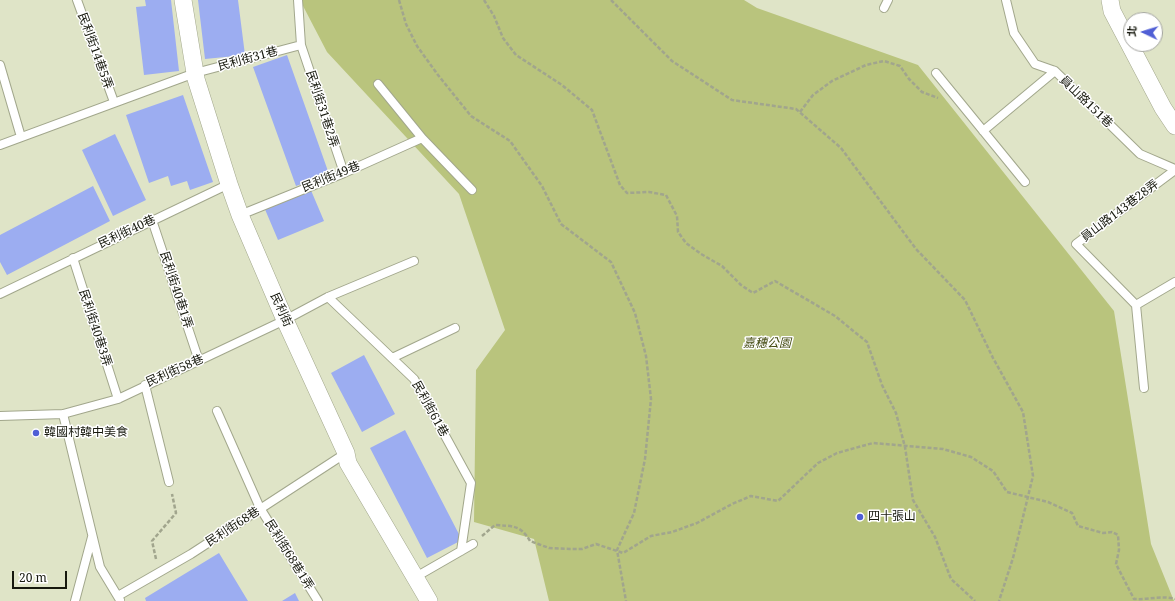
<!DOCTYPE html>
<html>
<head>
<meta charset="utf-8">
<style>
  body { margin:0 }
  #map { position:relative; width:1175px; height:601px; overflow:hidden; background:#dfe4c7; font-family:"Noto Serif","Noto Sans TC",serif }
  canvas { display:block }
  .north { position:absolute; left:1123px; top:12px; width:40px; height:40px; box-sizing:border-box; background:#fff; border:1px solid #a2a39e; border-radius:50%; rotate:274deg; font-size:11px; font-weight:700; line-height:16px; text-align:center; color:#16180d }
  .north::after { content:''; display:block; margin:auto; width:14px; height:18px; background:#505fd5; clip-path:polygon(50% 0,100% 100%,50% 72%,0 100%) }
  .scale { position:absolute; left:12px; top:571px; width:55px; height:18px; box-sizing:border-box; border:2px solid #16180d; border-top:0; padding-left:5px; font-size:12px; line-height:14px; white-space:nowrap; color:#16180d; -webkit-text-stroke:3px #fff; paint-order:stroke }
</style>
</head>
<body>
<div id="map">
<canvas width="1175" height="601"></canvas>
<div class="north">北</div>
<div class="scale">20 m</div>
</div>
<script>
const context = document.querySelector('canvas').getContext('2d');
context.lineJoin = 'round';
function fill(path, color) { context.fillStyle = color; context.fill(path, 'evenodd'); }
function stroke(path, color, width, dash) { context.strokeStyle = color; context.lineWidth = width; context.lineCap = dash ? 'butt' : 'round'; context.setLineDash(dash || []); context.stroke(path); }
function write(font, color, halo, rows, align = 'center') {
  context.font = font + ' "Noto Serif","Noto Sans TC",serif'; context.lineWidth = 3; context.setLineDash([]); context.textBaseline = 'middle'; context.strokeStyle = halo; context.fillStyle = color; for (const [text, x, y, turn = 0] of rows) {
    context.save(); context.translate(x, y); context.rotate((+turn || 0) * Math.PI / 180); context.textAlign = isNaN(turn) ? turn : align; if (halo) context.strokeText(text, 0, 0); context.fillText(text, 0, 0); context.restore();
  }
}
fill(new Path2D(`
  M 302,0 L 744,0 L 757,8 L 918,65 L 1114,311 L 1151,544 L 1174,601 L 549,601 L 534,539 L 474,522 L 476,370 L 505,330 L 459,194 L 327,52 L 302,4 Z`), '#b9c47d');
fill(new Path2D(`
  M 145,0 L 171,0 L 179,71 L 144,75 L 136,7 L 146,6 Z
  M 198,0 L 238,0 L 245,55 L 205,59 Z
  M 287,55 L 329,174 L 296,186 L 253,67 Z
  M 183,95 L 213,182 L 190,190 L 187,181 L 171,186 L 168,176 L 149,183 L 126,115 Z
  M 115,134 L 146,200 L 113,216 L 82,150 Z
  M 93,186 L 110,221 L 7,275 L 0,262 L 0,235 Z
  M 310,188 L 324,221 L 278,240 L 264,207 Z
  M 364,355 L 395,414 L 362,432 L 331,373 Z
  M 405,430 L 462,540 L 427,558 L 370,448 Z
  M 219,553 L 248,601 L 146,601 L 145,598 Z
  M 295,593 L 299,601 L 282,601 Z`), '#9cadf1');
const lane = new Path2D(`
  M 77,0 L 114,102
  M 298,0 L 301,45 L 344,173
  M 1006,0 L 1014,33 L 1035,64 L 1055,71 L 1140,154 L 1175,169
  M 884,8 L 888,0
  M 0,65 L 21,137
  M 936,73 L 1025,182
  M 378,84 L 422,138 L 472,190
  M 983,131 L 1055,71
  M 0,145 L 195,73 L 301,45
  M 240,215 L 344,173 L 422,138
  M 152,220 L 199,361
  M 73,258 L 118,399
  M 0,294 L 229,184
  M 328,297 L 414,379 L 471,483 L 461,551
  M 1136,305 L 1076,244 L 1175,170
  M 392,358 L 455,328
  M 145,385 L 169,482
  M 1144,388 L 1136,305 L 1175,282
  M 217,411 L 260,508 L 318,601
  M 63,414 L 100,567 L 120,600
  M 0,416 L 63,414 L 118,399 L 285,320 L 328,297 L 414,261
  M 414,578 L 473,544
  M 118,596 L 191,554 L 346,453
  M 75,601 L 92,537`);
const street = new Path2D(`
  M 183,0 L 196,79 L 229,184 L 240,215 L 285,320 L 346,453 L 348,463 L 429,601
  M 1110,0 L 1112,11 L 1163,108 L 1175,126`);
stroke(lane, '#a2a78c', 10);
stroke(street, '#a2a78c', 18);
stroke(new Path2D(`
  M 399,0 L 406,24 L 417,46 L 438,75 L 471,116 L 510,141 L 542,186 L 561,224 L 611,262 L 635,313 L 646,356 L 651,399 L 645,459 L 634,513 L 617,550 L 626,601
  M 484,0 L 494,16 L 503,38 L 516,55 L 562,85 L 592,110 L 620,185 L 627,193 L 649,192 L 666,195 L 677,216 L 678,232 L 686,243 L 701,254 L 722,266 L 741,285 L 753,293 L 775,281 L 835,316 L 867,342 L 882,385 L 896,413 L 905,447 L 913,500 L 935,537 L 951,579 L 975,601
  M 611,0 L 672,61 L 732,100 L 796,109 L 841,148 L 916,249 L 965,300 L 993,358 L 1023,412 L 1033,476 L 1013,558 L 999,601
  M 800,112 L 813,95 L 832,81 L 866,65 L 884,61 L 900,66 L 909,79 L 922,92 L 938,98
  M 482,536 L 495,525 C 512,526 521,525 530,541 L 549,548 L 570,549 L 582,549 L 596,544 L 623,553 L 651,536 L 672,532 L 697,523 L 732,504 L 751,496 L 778,501 L 818,463 L 837,453 L 873,443 L 943,449 L 971,457 L 993,471 L 1007,492 L 1048,502 L 1072,513 L 1078,526 L 1103,533 L 1112,532 L 1118,535 L 1119,550 L 1116,564 L 1134,599 C 1148,600 1162,595 1175,599
  M 156,559 L 152,541 L 176,513 L 172,494`), '#a1a58d', 2.5, [4, 2]);
stroke(lane, '#fff', 8);
stroke(street, '#fff', 17);
for (const [x, y, r, color] of [
  [36,433,4,"#505fd5"],
  [860,517,4,"#505fd5"]
]) { const dot = new Path2D(); dot.arc(x, y, r, 0, 2 * Math.PI); context.fillStyle = color; context.fill(dot); stroke(dot, '#fff', 1.5); }
write('12px', '#16180d', '#fff', [
  ["民利街14巷5弄",95,51,70],
  ["民利街31巷",248,59,-15],
  ["員山路151巷",1086,102,44],
  ["民利街31巷2弄",322,109,72],
  ["民利街49巷",331,177,-22],
  ["員山路143巷28弄",1120,211,-37],
  ["民利街40巷",127,232,-25],
  ["民利街40巷1弄",176,290,72],
  ["民利街",281,310,66],
  ["民利街40巷3弄",95,328,72],
  ["民利街58巷",175,371,-24],
  ["民利街61巷",430,409,61],
  ["民利街68巷",233,527,-33],
  ["民利街68巷1弄",289,555,58]
]);
write('italic 12px', '#464d14', '#fff', [
  ["嘉穗公園",767,344]
]);
write('12px', '#16180d', '#fff', [
  ["韓國村韓中美食",44,433],
  ["四十張山",868,517]
], 'left');
</script>
</body>
</html>
